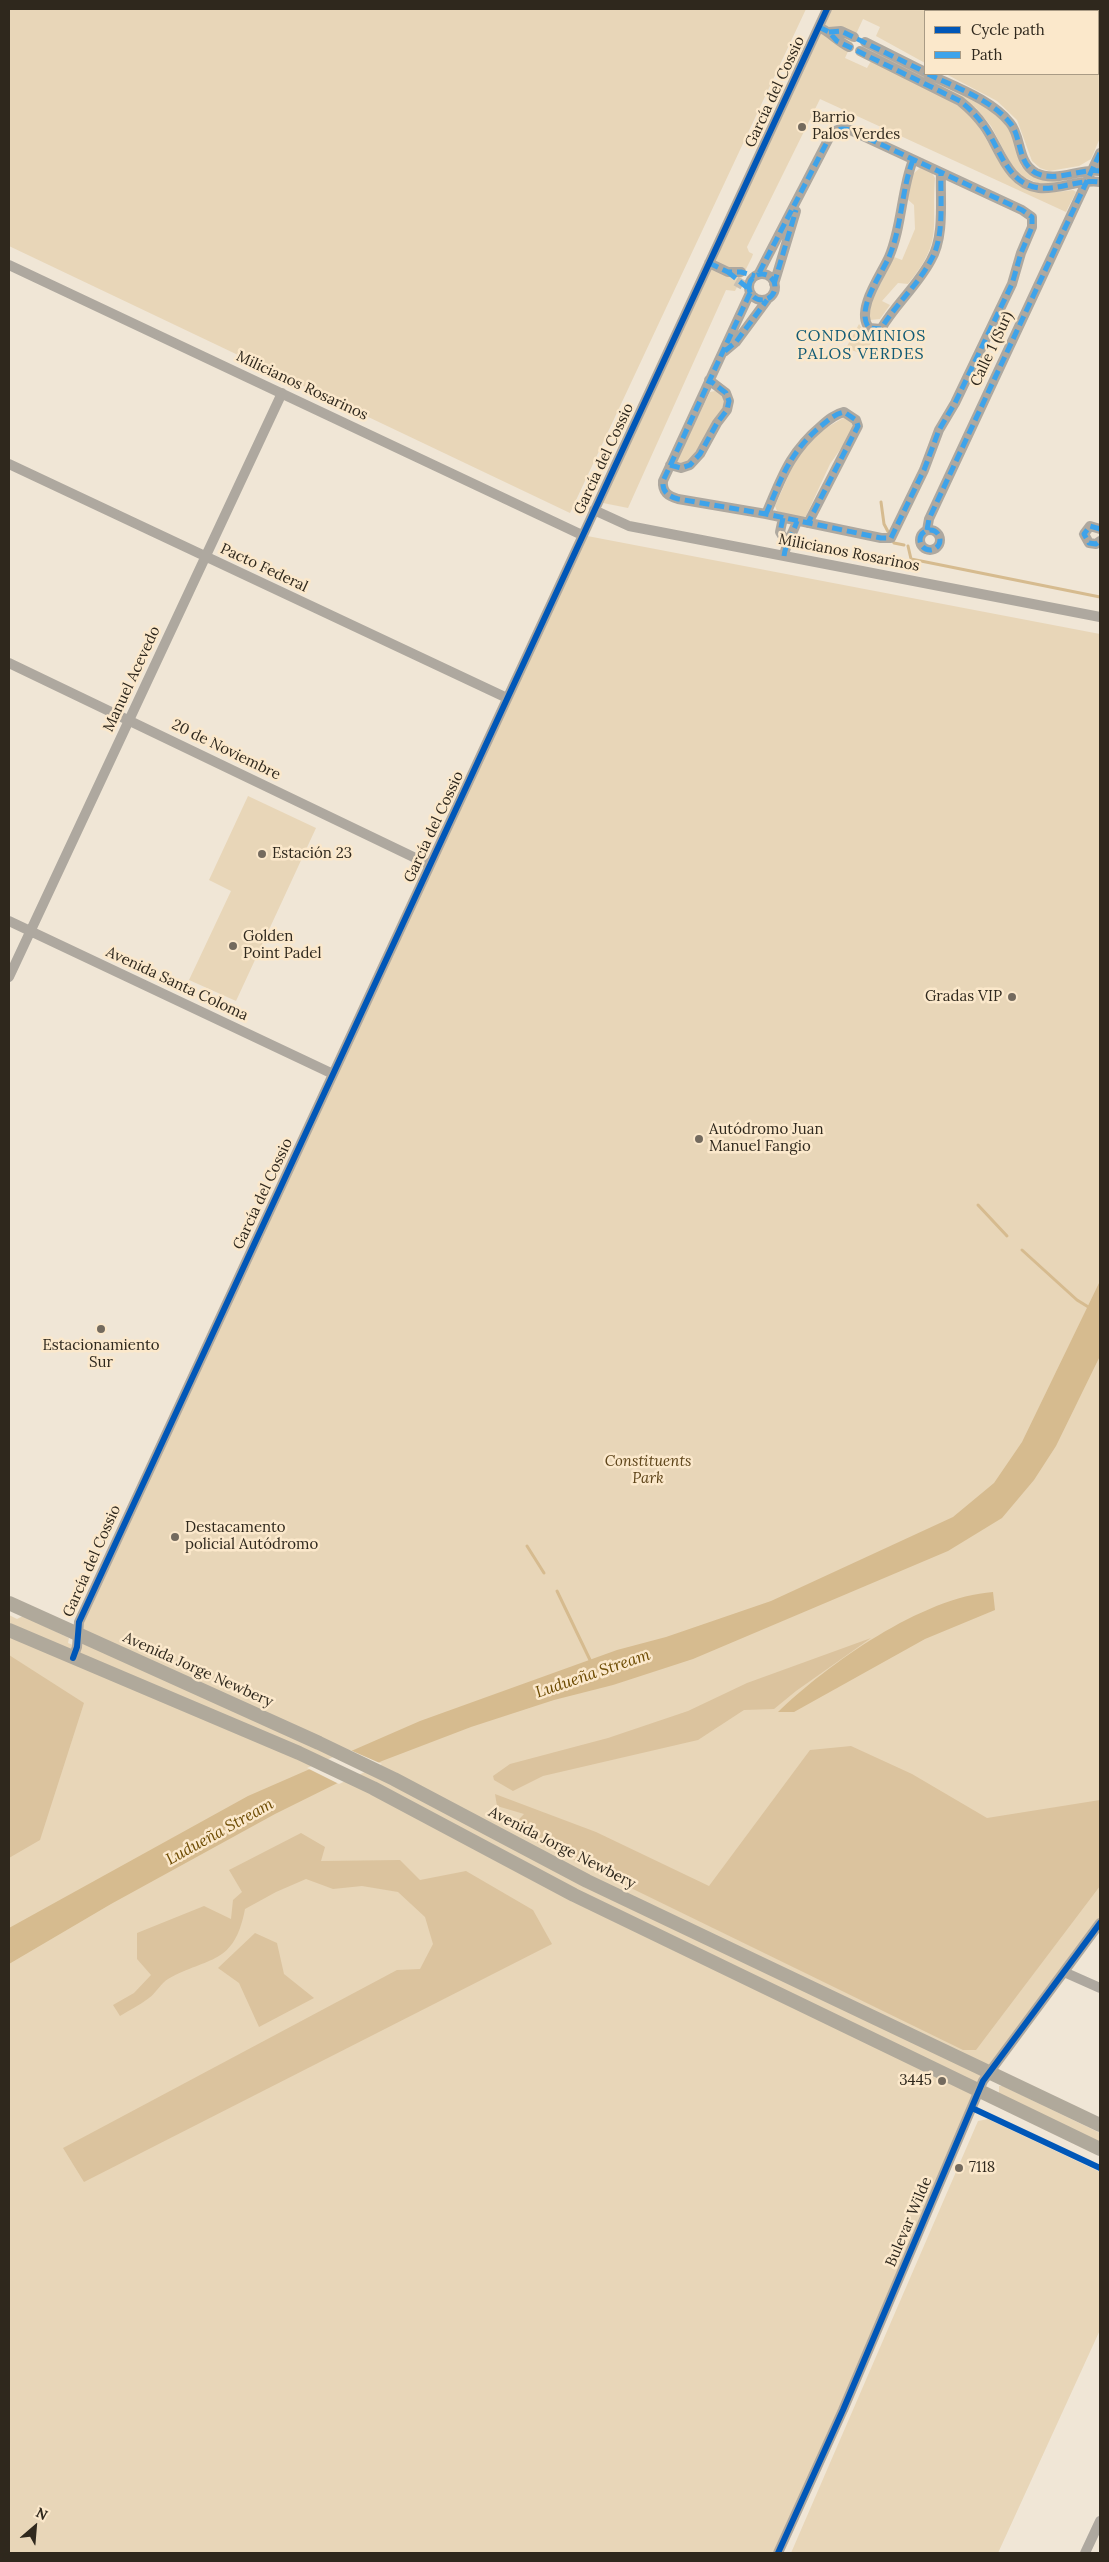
<!DOCTYPE html>
<html>
<head>
<meta charset="utf-8">
<style>
  body { margin:0 }
  #map { position:relative; width:1109px; height:2562px; overflow:hidden; background:#f0e6d6; font-family:Lora,serif }
  canvas { display:block }
  .frame { position:absolute; inset:0; border:10px solid #2f281d; pointer-events:none }
  .legend { position:absolute; left:924px; top:10px; width:175px; height:65px; box-sizing:border-box; background:#fbe8cb; border:1px solid #a99b85; margin:0; padding:6px 9px; list-style:none; font-size:15px; color:#2f281d }
  .legend li { display:flex; align-items:center; gap:10px; height:25px }
  .legend b { width:25px; border:1px solid #a99b85 }
  .north { position:absolute; left:10px; top:2502px; width:50px; height:50px; -webkit-text-stroke:4px #fbe8cb; paint-order:stroke; rotate:27deg; font-size:14px; font-weight:700; line-height:20px; text-align:center; color:#2f281d }
  .north::after { content:''; display:block; margin:auto; width:18px; height:22px; background:#2f281d; clip-path:polygon(50% 0,100% 100%,50% 72%,0 100%) }
</style>
</head>
<body>
<div id="map">
<canvas width="1109" height="2562"></canvas>
<div class="frame"></div>
<ul class="legend">
<li><b style="height:6px;background:#0057b8"></b>Cycle path</li>
<li><b style="height:6px;background:#3ea3ea"></b>Path</li>
</ul>
<div class="north">N</div>
</div>
<script>
const context = document.querySelector('canvas').getContext('2d');
context.lineJoin = 'round';
function fill(path, color) { context.fillStyle = color; context.fill(path, 'evenodd'); }
function stroke(path, color, width, dash) { context.strokeStyle = color; context.lineWidth = width; context.lineCap = dash ? 'butt' : 'round'; context.setLineDash(dash || []); context.stroke(path); }
function write(font, color, halo, rows, align = 'center') {
  context.font = font + ' Lora,serif'; context.lineWidth = 5; context.setLineDash([]); context.textBaseline = 'middle'; context.strokeStyle = halo; context.fillStyle = color; for (const [text, x, y, turn = 0] of rows) {
    context.save(); context.translate(x, y); context.rotate((+turn || 0) * Math.PI / 180); context.textAlign = isNaN(turn) ? turn : align; if (halo) context.strokeText(text, 0, 0); context.fillText(text, 0, 0); context.restore();
  }
}
fill(new Path2D(`
  M 9,9 L 806,9 L 570,513 L 9,246 Z
  M 827,9 L 1100,9 L 1100,138 L 1091,159 L 1079,166 L 1049,171 L 1040,168 L 1032,161 L 1017,120 L 997,101 L 946,74 L 1098,74 L 1098,11 L 925,11 L 925,63 L 876,36 L 880,27 L 863,19 L 845,58 L 867,68 L 871,61 C 897,74 946,94 966,112 C 996,140 992,177 1039,191 C 1048,194 1063,191 1073,190 L 1076,192 L 1066,212 L 820,99 L 747,247 L 749,252 L 753,254 L 752,257 L 735,291 L 726,290 L 628,508 L 598,502 Z
  M 874,50 C 900,64 926,77 953,90 C 968,98 987,106 999,118 C 1034,150 995,177 1066,181 L 1042,185 L 1021,176 L 1012,166 L 991,126 L 976,108 L 873,53 Z
  M 921,167 L 932,173 L 935,178 C 931,227 944,241 908,284 L 898,283 L 882,301 L 890,305 L 880,319 L 870,320 L 868,309 L 894,257 L 902,260 L 915,229 L 914,205 L 906,198 L 912,175 Z
  M 859,324 L 865,333 L 873,334 L 873,339 L 865,355 L 846,348 Z
  M 715,391 L 722,394 L 725,404 L 695,453 L 687,463 L 676,462 L 710,392 Z
  M 845,417 L 853,423 L 851,434 L 830,464 L 806,516 L 802,518 L 777,511 L 775,506 L 797,456 L 824,429 Z
  M 582,535 L 1100,634 L 1100,1923 L 989,2072 L 778,2553 L 9,2553 L 9,1615 L 17,1619 L 23,1616 L 69,1638 L 68,1643 L 77,1647 L 79,1622 Z
  M 248,796 L 316,828 L 236,1001 L 189,980 L 231,891 L 209,880 Z
  M 999,2086 L 1003,2086 L 1100,2133 L 1100,2143 L 999,2094 Z
  M 988,2119 L 1100,2172 L 1100,2330 L 998,2553 L 791,2553 L 978,2121 Z`), '#e8d6b8');
fill(new Path2D(`
  M 871,1638 L 796,1691 L 774,1709 L 744,1710 L 698,1740 L 543,1776 L 513,1791 L 494,1780 L 493,1776 L 510,1764 L 608,1738 L 688,1711 L 747,1683 Z
  M 9,1655 L 84,1703 L 40,1840 L 9,1858 Z
  M 851,1746 L 912,1774 L 987,1818 L 1100,1800 L 1100,1886 L 976,2050 L 963,2050 L 510,1829 L 524,1814 L 497,1806 L 495,1794 L 596,1832 L 709,1886 L 810,1750 Z
  M 301,1833 L 325,1847 L 321,1861 L 400,1860 L 420,1880 L 466,1871 L 533,1910 L 552,1944 L 84,2182 L 63,2148 L 397,1970 L 420,1969 L 433,1944 L 425,1917 L 398,1892 L 362,1886 L 333,1889 L 306,1879 L 276,1892 L 245,1909 C 234,1966 209,1956 168,1979 C 161,1983 156,1993 149,1998 C 140,2005 129,2010 120,2016 L 113,2005 L 134,1993 L 151,1975 L 137,1959 L 137,1933 L 204,1906 L 231,1919 L 233,1900 L 242,1892 L 229,1870 Z
  M 255,1933 L 277,1943 L 284,1974 L 314,1998 L 259,2027 L 239,1983 L 218,1968 Z`), '#dbc39e');
fill(new Path2D(`
  M 1100,1281 L 1100,1356 L 1056,1446 L 1034,1480 L 1002,1518 L 948,1551 L 693,1659 L 613,1685 L 554,1700 L 471,1727 L 382,1761 L 275,1814 L 111,1904 L 9,1964 L 9,1928 L 248,1796 L 420,1721 L 617,1650 L 666,1637 L 771,1601 L 953,1517 L 994,1483 L 1022,1442 Z
  M 993,1592 L 995,1610 L 925,1639 L 794,1712 L 778,1712 C 828,1664 922,1597 993,1592 Z`), '#d6bb8f');
fill(new Path2D(`
  M 350,1750 L 382,1764 L 339,1784 L 307,1768 Z`), '#f0e6d6');
stroke(new Path2D(`
  M 881,502 L 884,524 L 894,543 L 904,545
  M 908,546 L 911,559 L 1100,597
  M 978,1205 L 1007,1236
  M 1022,1250 L 1077,1300 L 1090,1308
  M 527,1546 L 544,1573
  M 557,1591 L 591,1662`), '#d6bb8f', 3);
stroke(new Path2D(`
  M 736,281 L 743,285`), '#c9c0b1', 10, [10, 5]);
stroke(new Path2D(`
  M 819,27 C 830,32 837,41 849,47
  M 829,32 L 841,31 L 854,37
  M 865,42 L 925,72
  M 860,51 L 960,101 C 970,109 977,116 984,126 C 1000,148 1007,184 1039,188 C 1060,190 1079,179 1100,182
  M 928,74 C 955,87 992,100 1010,123 C 1022,137 1017,163 1036,173 C 1057,183 1079,168 1100,171
  M 913,160 C 901,191 902,227 889,257 C 881,275 855,310 869,328 L 881,329 C 895,305 918,285 931,260 C 945,236 940,200 941,173
  M 709,263 L 728,272 L 741,272
  M 9,265 L 582,535
  M749 287a13 13 0 1 1 26 0a13 13 0 1 1-26 0Z
  M 774,284 L 796,211
  M 750,293 L 663,481 C 662,492 668,496 678,499 L 766,514 L 881,538 L 891,538 L 924,470 L 939,430 L 955,403 L 1012,284 L 1021,253 L 1032,227 L 1032,217 L 1022,210 L 850,130 C 838,127 834,130 828,140 L 758,275
  M 724,352 L 736,342 L 767,300
  M 9,464 L 507,698
  M 670,465 L 681,468 L 690,465 L 700,454 L 717,423 L 727,410 L 729,401 L 726,393 L 709,380
  M 594,510 L 629,526 L 1100,617
  M 766,514 C 782,477 789,453 821,426 C 828,420 835,414 844,412 L 856,420 L 858,426 L 808,523
  M 783,518 L 780,532 L 786,542
  M 1100,529 L 1090,526 L 1084,534 L 1089,543 L 1096,544 L 1100,541
  M920 540a10 10 0 1 1 20 0a10 10 0 1 1-20 0Z
  M 927,530 L 929,519 L 1100,153
  M 784,556 C 786,542 793,534 797,521
  M 9,663 L 430,865
  M 9,921 L 333,1074
  M 9,977 L 282,393
  M 73,1658 L 77,1647 L 79,1622 L 827,9
  M 1064,1972 L 1100,1988
  M 778,2553 L 843,2410 L 983,2081 L 1100,1923
  M 1085,2553 L 1100,2521`), '#aea89f', 10);
stroke(new Path2D(`
  M 9,1603 L 319,1743 L 394,1779 L 587,1881 L 1100,2125
  M 9,1630 L 299,1753 L 373,1788 L 574,1895 L 1100,2149`), '#b0a99b', 14);
stroke(new Path2D(`
  M 819,27 L 829,32 L 837,41 L 960,101 C 970,109 977,116 984,126 C 1000,148 1007,184 1039,188 C 1060,190 1079,179 1100,182
  M 829,32 L 841,31 L 925,72
  M 928,74 C 955,87 992,100 1010,123 C 1022,137 1017,163 1036,173 C 1057,183 1079,168 1100,171
  M 913,160 C 901,191 902,227 889,257 C 881,275 855,310 869,328 L 881,329 C 895,305 918,285 931,260 C 945,236 940,200 941,173
  M 709,263 L 728,272 L 741,272 L 755,276
  M 728,272 L 749,289
  M749 287a13 13 0 1 1 26 0a13 13 0 1 1-26 0Z
  M 774,284 L 796,210
  M 750,293 L 663,481 C 662,492 668,496 678,499 L 766,514 L 881,538 L 891,538 L 924,470 L 939,430 L 955,403 L 1012,284 L 1021,253 L 1032,227 L 1032,217 L 1022,210 L 850,130 C 838,127 834,130 828,140 L 758,275
  M 725,351 L 736,342 L 767,300
  M 670,465 L 681,468 L 690,465 L 700,454 L 717,423 L 727,410 L 729,401 L 726,393 L 709,380
  M 766,514 C 782,477 789,453 821,426 C 828,420 835,414 844,412 L 856,420 L 858,426 L 808,523
  M 783,518 L 780,532 L 786,542
  M 1100,529 L 1090,526 L 1084,534 L 1089,543 L 1096,544 L 1100,541
  M920 540a10 10 0 1 1 20 0a10 10 0 1 1-20 0Z
  M 927,530 L 929,519 L 1100,153
  M 784,556 C 786,542 793,534 797,521`), '#3ea3ea', 5, [10, 5]);
stroke(new Path2D(`
  M 73,1658 L 77,1647 L 79,1622 L 827,9
  M 972,2108 L 1100,2168
  M 778,2553 L 843,2410 L 983,2081 L 1100,1923`), '#0057b8', 6);
for (const [x, y, r, color] of [
  [802,127,5,"#736a5e"],
  [262,854,5,"#736a5e"],
  [233,946,5,"#736a5e"],
  [1012,997,5,"#736a5e"],
  [699,1139,5,"#736a5e"],
  [101,1329,5,"#736a5e"],
  [175,1537,5,"#736a5e"],
  [942,2081,5,"#736a5e"],
  [959,2168,5,"#736a5e"]
]) { const dot = new Path2D(); dot.arc(x, y, r, 0, 2 * Math.PI); context.fillStyle = color; context.fill(dot); stroke(dot, '#fbe8cb', 2); }
write('15px', '#2f281d', '#fbe8cb', [
  ["García del Cossio",775,92,-65],
  ["Calle 1 (Sur)",992,349,-65],
  ["Milicianos Rosarinos",302,386,25],
  ["García del Cossio",604,459,-65],
  ["Milicianos Rosarinos",849,553,11],
  ["Pacto Federal",264,568,25],
  ["Manuel Acevedo",132,679,-65],
  ["20 de Noviembre",226,750,26],
  ["García del Cossio",434,827,-65],
  ["Avenida Santa Coloma",177,984,25],
  ["García del Cossio",263,1194,-65],
  ["García del Cossio",92,1561,-66],
  ["Avenida Jorge Newbery",198,1670,24],
  ["Avenida Jorge Newbery",562,1848,27],
  ["Bulevar Wilde",909,2222,-67]
]);
write('15px', '#2f281d', '#fbe8cb', [
  ["Barrio",812,118],
  ["Palos Verdes",812,135],
  ["Estación 23",272,854],
  ["Golden",243,937],
  ["Point Padel",243,954],
  ["Gradas VIP",1002,997,"right"],
  ["Autódromo Juan",709,1130],
  ["Manuel Fangio",709,1147],
  ["Estacionamiento",101,1346,"center"],
  ["Sur",101,1363,"center"],
  ["Destacamento",185,1528],
  ["policial Autódromo",185,1545],
  ["3445",932,2081,"right"],
  ["7118",969,2168]
], 'left');
write('italic 15px', '#5d4419', '#fbe8cb', [
  ["Constituents",648,1462],
  ["Park",648,1479]
]);
context.letterSpacing = '1px';
write('16px', '#105a75', '#fbe8cb', [
  ["CONDOMINIOS",861,336],
  ["PALOS VERDES",861,354]
]);
context.letterSpacing = '0px';
write('italic 16px', '#6e4c04', '#fbe8cb', [
  ["Ludueña Stream",593,1674,-19],
  ["Ludueña Stream",220,1832,-29]
]);
</script>
</body>
</html>
